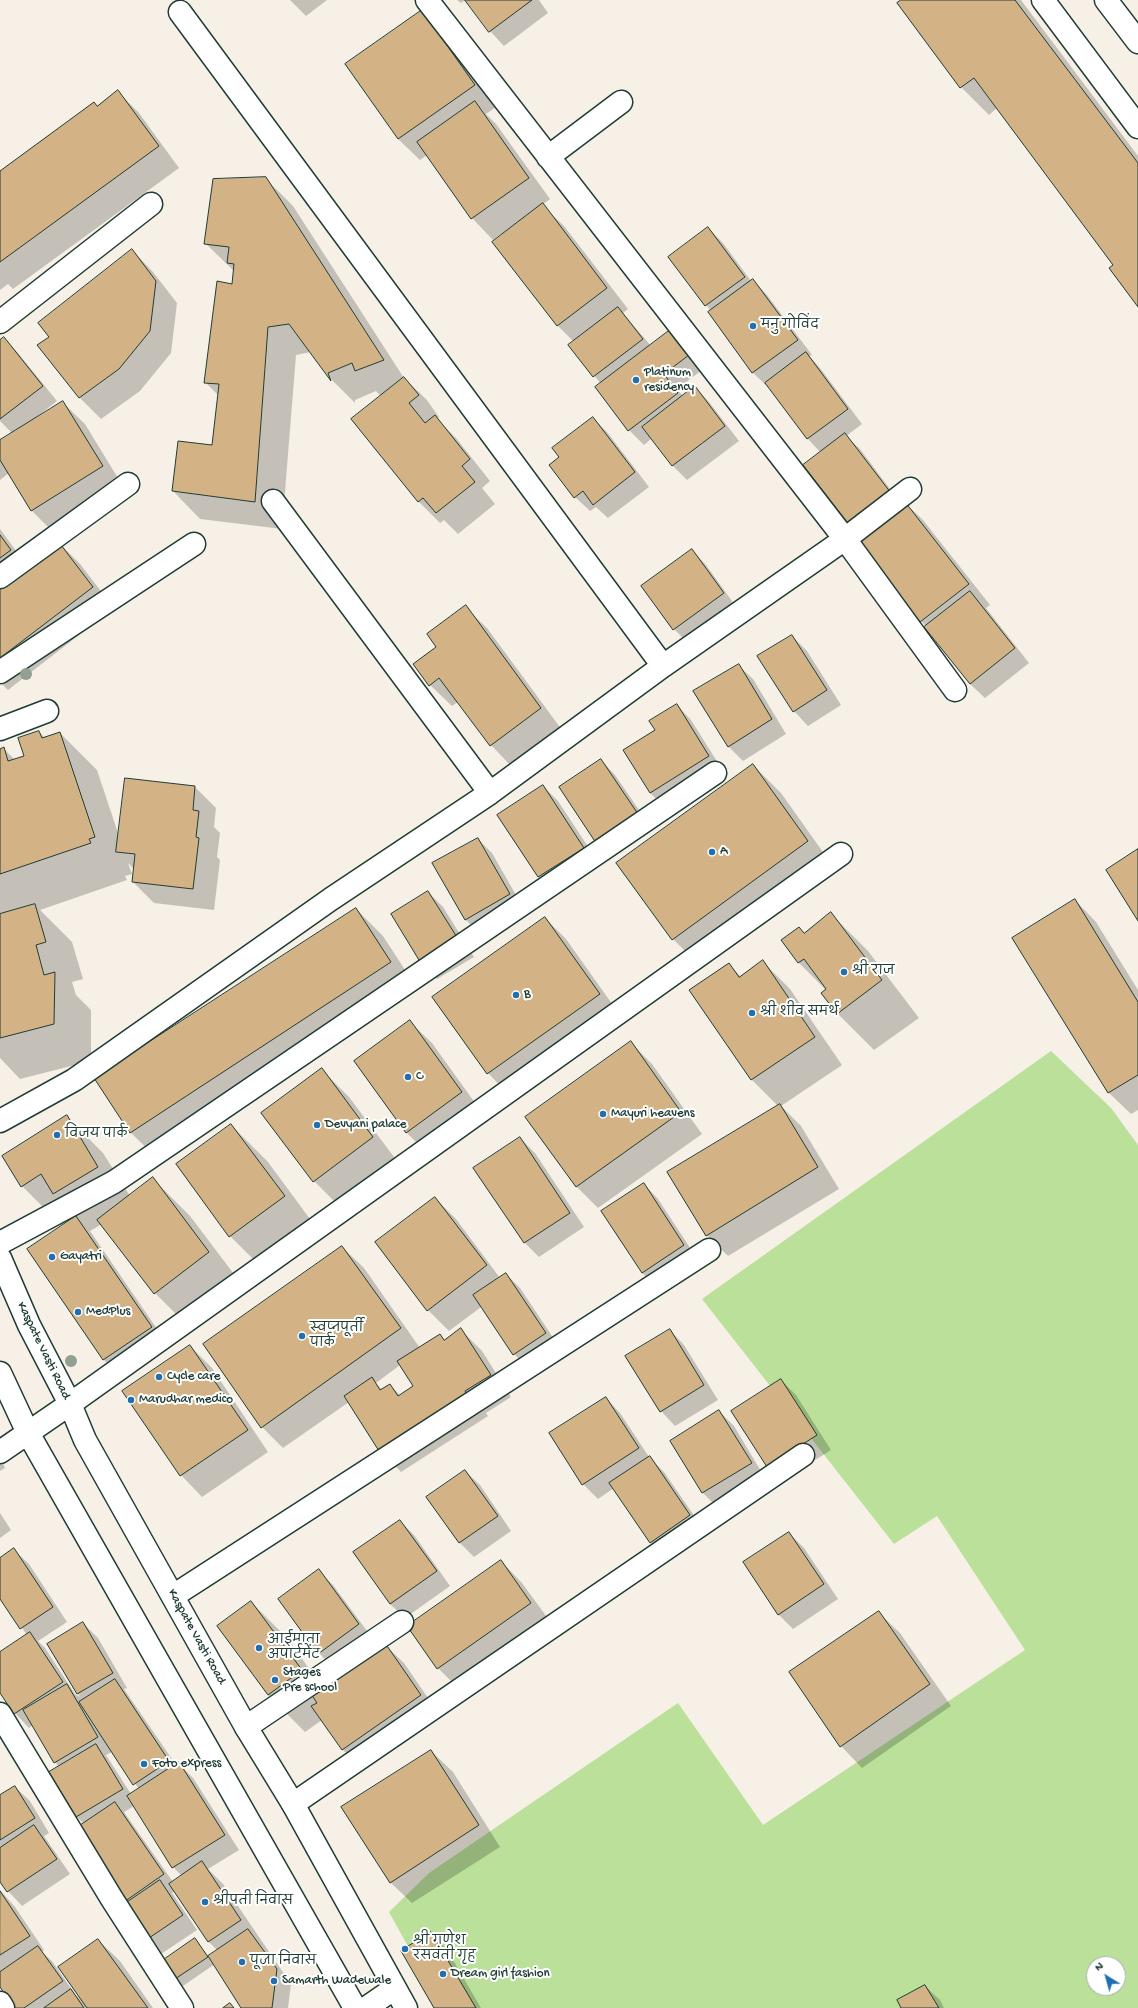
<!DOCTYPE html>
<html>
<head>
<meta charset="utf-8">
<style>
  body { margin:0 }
  #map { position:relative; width:1138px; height:2008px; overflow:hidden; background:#f6f0e7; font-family:"Gochi Hand",sans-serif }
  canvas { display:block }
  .north { position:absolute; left:1086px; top:1956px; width:40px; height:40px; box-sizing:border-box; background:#fff; border:1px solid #a5b1ae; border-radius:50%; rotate:323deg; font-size:11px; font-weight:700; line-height:16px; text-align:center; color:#1f3d34 }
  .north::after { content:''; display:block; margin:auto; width:14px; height:18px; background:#1f6fb2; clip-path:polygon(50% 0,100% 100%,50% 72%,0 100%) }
</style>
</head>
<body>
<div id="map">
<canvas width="1138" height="2008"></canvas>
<div class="north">N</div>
</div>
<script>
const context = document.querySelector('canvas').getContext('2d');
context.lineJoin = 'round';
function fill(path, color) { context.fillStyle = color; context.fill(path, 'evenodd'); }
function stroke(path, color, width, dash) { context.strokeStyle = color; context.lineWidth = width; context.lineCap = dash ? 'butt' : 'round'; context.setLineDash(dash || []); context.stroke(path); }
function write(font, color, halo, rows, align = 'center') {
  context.font = font + ' "Gochi Hand","Playpen Sans Deva",sans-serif'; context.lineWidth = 4; context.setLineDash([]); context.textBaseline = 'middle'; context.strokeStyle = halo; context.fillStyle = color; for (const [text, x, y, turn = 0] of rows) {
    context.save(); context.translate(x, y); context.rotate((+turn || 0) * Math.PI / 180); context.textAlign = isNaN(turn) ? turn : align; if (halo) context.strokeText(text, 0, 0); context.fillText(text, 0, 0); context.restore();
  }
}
fill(new Path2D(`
  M 1051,1051 L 1111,1108 L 1138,1145 L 1138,2008 L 442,2008 L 389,1912 L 429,1873 L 678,1703 L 763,1825 L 1025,1650 L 937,1516 L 894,1544 L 702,1299 ZM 1094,1964 L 1118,1964 L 1118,1988 L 1094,1988 Z`), '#bae09a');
fill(new Path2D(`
  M 290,0 L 327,0 L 306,16 Z
  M 457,0 L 465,0 L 461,3 Z
  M 467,0 L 539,0 L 548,13 L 504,46 L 490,31 Z
  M 903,0 L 1021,0 L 1138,156 L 1138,306 L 1114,265 L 997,108 L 989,115 L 961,87 L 898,4 Z
  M 422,11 L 443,33 L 496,107 L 486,114 L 496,124 L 550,199 L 542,205 L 564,226 L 628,309 L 623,313 L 651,346 L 670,332 L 702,370 L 677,389 L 683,396 L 695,387 L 709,402 L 739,441 L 687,480 L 673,466 L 652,438 L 644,445 L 629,430 L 597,387 L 601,384 L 570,345 L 574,342 L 558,326 L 494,242 L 502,236 L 501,234 L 493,240 L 472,218 L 427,155 L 420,160 L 398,139 Z
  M 118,92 L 139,113 L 179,168 L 13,289 L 8,284 L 0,290 L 0,172 Z
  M 265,178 L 293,206 L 404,378 L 426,399 L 439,417 L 437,419 L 456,438 L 490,481 L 482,488 L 495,504 L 458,534 L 444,520 L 440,523 L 418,501 L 381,396 L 376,391 L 355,400 L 355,403 L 330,378 L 311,352 L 296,355 L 282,529 L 200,519 L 173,491 L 212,446 L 219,396 L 205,382 L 233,285 L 234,271 L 205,243 Z
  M 708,228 L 723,243 L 751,281 L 753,280 L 767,295 L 812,355 L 809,356 L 820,368 L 862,424 L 846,436 L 860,449 L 899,501 L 901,499 L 923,520 L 990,605 L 986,608 L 1029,663 L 985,698 L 970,684 L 925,627 L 926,626 L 921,621 L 821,453 L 808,439 L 769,386 L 768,387 L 753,373 L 709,312 L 711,311 L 669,257 Z
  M 132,250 L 153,272 L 177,303 L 171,353 L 140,391 L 101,419 L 80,398 L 50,337 Z
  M 4,338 L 18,353 L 57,401 L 33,420 L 34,421 L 63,403 L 85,424 L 124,488 L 53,532 L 31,510 L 9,473 L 0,480 L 0,441 L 13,434 L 0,421 L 0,341 Z
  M 593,418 L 607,432 L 649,487 L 608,518 L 596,507 L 590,511 L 575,497 L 560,457 Z
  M 0,529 L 27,566 L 58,542 L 80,564 L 114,608 L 8,690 L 0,682 Z
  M 692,550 L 706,565 L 737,608 L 688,643 L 674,629 Z
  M 465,607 L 487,628 L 562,730 L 512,767 L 491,745 L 458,702 L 452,706 L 430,685 L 415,664 L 438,647 Z
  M 792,636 L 807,651 L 841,705 L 808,726 L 794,711 Z
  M 738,665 L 753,679 L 786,734 L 743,761 L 728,746 Z
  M 677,705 L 691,720 L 723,771 L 665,807 L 650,793 L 657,730 Z
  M 39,732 L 45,738 L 60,733 L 97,770 L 119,836 L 126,779 L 195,787 L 216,808 L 214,827 L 220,833 L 217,857 L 220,860 L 214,910 L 154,903 L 133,882 L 134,869 L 128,863 L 132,874 L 125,876 L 127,880 L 40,910 L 72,942 L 83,979 L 72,982 L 76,995 L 91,1010 L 91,1061 L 20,1079 L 0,1058 L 0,750 L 4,749 L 15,760 L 25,757 Z
  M 601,760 L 615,775 L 652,829 L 611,856 Z
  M 753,765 L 781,793 L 835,869 L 700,966 L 673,939 Z
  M 543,786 L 558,801 L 598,862 L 553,891 L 539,877 L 498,815 Z
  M 478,839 L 492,853 L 524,909 L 480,934 L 466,920 L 434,864 Z
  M 428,892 L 443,907 L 474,957 L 437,979 L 423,965 Z
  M 1075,900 L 1096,922 L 1138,990 L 1138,1110 L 1131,1114 L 1109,1093 L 1014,938 Z
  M 356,909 L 383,936 L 418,990 L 158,1159 L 130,1132 Z
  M 831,914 L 868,951 L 919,1018 L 874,1050 L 837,1013 L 826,990 L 799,963 L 782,940 L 805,934 Z
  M 545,918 L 566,939 L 620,1015 L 509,1095 L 488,1073 Z
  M 763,962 L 790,989 L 842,1065 L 781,1106 L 801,1126 L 839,1189 L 728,1256 L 707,1235 L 778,1106 L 752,1080 L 691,990 L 729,964 L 741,977 Z
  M 410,1022 L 432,1043 L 483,1114 L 428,1154 L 406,1132 Z
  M 631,1043 L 652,1064 L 702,1134 L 598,1208 L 577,1187 L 527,1117 Z
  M 321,1069 L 349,1097 L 400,1165 L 342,1209 L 314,1181 L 263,1113 Z
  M 66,1116 L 103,1153 L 130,1196 L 153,1179 L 190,1216 L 246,1290 L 192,1330 L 155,1293 L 102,1224 L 90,1231 L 166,1342 L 118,1374 L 104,1360 L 29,1249 L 77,1217 L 74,1214 L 59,1223 L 22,1186 Z
  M 231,1125 L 268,1162 L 321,1234 L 267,1273 L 230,1236 Z
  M 520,1138 L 535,1153 L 584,1227 L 539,1257 L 525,1243 L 474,1168 Z
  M 644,1184 L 658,1199 L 698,1260 L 657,1287 L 642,1273 Z
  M 435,1198 L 456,1219 L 500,1278 L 506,1274 L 520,1288 L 560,1348 L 529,1369 L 514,1354 L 481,1307 L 449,1331 L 428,1310 Z
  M 342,1247 L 364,1268 L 420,1348 L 440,1335 L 445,1340 L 461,1330 L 482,1351 L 511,1397 L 486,1413 L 488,1416 L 401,1472 L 380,1450 L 349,1402 L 283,1448 L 262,1427 ZM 400,1365 L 414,1386 L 400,1395 L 390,1385 L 382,1390 L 376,1383 Z
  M 670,1330 L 684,1345 L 718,1400 L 675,1426 L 661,1411 Z
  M 190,1346 L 212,1368 L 268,1452 L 202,1497 L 181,1475 Z
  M 781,1380 L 796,1395 L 831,1450 L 782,1481 Z
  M 606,1398 L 620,1413 L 649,1457 L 664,1472 L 704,1530 L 665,1557 L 651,1542 L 614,1488 L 598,1499 L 583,1484 Z
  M 719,1411 L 734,1426 L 765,1478 L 717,1507 L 703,1493 L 671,1441 Z
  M 0,1457 L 5,1468 L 0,1471 Z
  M 465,1471 L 480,1485 L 511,1531 L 474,1557 L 460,1543 L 428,1497 Z
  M 0,1513 L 11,1530 L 0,1538 Z
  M 400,1521 L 414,1535 L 450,1586 L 405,1618 L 390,1604 Z
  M 789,1533 L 804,1548 L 838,1599 L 793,1629 L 778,1614 Z
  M 14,1550 L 29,1564 L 67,1622 L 38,1641 L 45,1648 L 75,1694 L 80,1697 L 48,1644 L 83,1623 L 98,1638 L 127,1688 L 124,1689 L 176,1765 L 179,1764 L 193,1778 L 239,1850 L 208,1869 L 223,1884 L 291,1984 L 288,2008 L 243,2008 L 215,1964 L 180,1988 L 172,1981 L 195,1940 L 209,1957 L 218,1951 L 209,1942 L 175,1891 L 172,1893 L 197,1930 L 161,1954 L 147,1939 L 84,1824 L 77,1817 L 51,1773 L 59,1767 L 55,1762 L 33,1725 L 29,1728 L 15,1713 L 0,1691 L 0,1653 L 27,1635 L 0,1597 L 0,1559 ZM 112,1752 L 139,1789 L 131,1794 L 106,1755 ZM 134,1806 L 173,1867 L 182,1876 L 173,1882 L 124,1812 Z
  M 501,1561 L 522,1583 L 552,1624 L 459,1689 L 438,1668 Z
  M 319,1571 L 333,1585 L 373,1639 L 333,1668 L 319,1653 Z
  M 251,1602 L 288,1639 L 320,1684 L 382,1642 L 404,1663 L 441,1717 L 364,1770 L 342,1749 L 322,1720 L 305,1732 L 268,1695 L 218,1626 Z
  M 878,1612 L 900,1633 L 951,1706 L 862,1768 L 841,1746 Z
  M 431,1751 L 453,1772 L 500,1847 L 412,1903 L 390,1882 Z
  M 15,1787 L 30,1801 L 49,1833 L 44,1836 L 70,1874 L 22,1906 L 8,1891 L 0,1880 L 0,1796 Z
  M 0,1890 L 15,1907 L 44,1950 L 42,1952 L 52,1961 L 75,1994 L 83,2002 L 98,1940 L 120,1961 L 153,2008 L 16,2008 L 0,1986 Z
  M 431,1933 L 446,1948 L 481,2008 L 435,2008 Z
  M 925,1986 L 940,2000 L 944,2008 L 902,2008 Z`), '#0003');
const building = new Path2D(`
  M 465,0 L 532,0 L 489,32 Z
  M 901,0 L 1015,0 L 1138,163 L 1138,307 L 1109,268 L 1113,265 L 974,78 L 960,88 L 897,3 Z
  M 422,10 L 475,85 L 398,139 L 345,64 Z
  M 118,90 L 159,146 L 0,262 L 0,171 L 94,102 L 97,106 Z
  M 475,101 L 529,178 L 471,219 L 417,142 Z
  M 266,177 L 384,360 L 355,371 L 352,363 L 328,373 L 331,381 L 289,324 L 268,327 L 255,502 L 172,491 L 178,441 L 212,445 L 219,384 L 204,383 L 217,281 L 232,284 L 234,264 L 227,263 L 229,247 L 204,244 L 213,179 Z
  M 543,203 L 607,288 L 557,326 L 492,242 Z
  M 708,227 L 745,277 L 705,306 L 668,257 Z
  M 132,249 L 156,281 L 150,331 L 119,369 L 79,398 L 37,345 L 49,337 L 38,323 Z
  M 753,279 L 798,340 L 752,373 L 708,312 Z
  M 618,307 L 643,339 L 593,377 L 568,345 Z
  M 670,330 L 689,355 L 664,374 L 678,393 L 628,431 L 595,387 Z
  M 4,337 L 43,386 L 0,419 L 0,340 Z
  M 806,352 L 848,409 L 807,439 L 765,383 Z
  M 404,377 L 419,395 L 409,403 L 425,423 L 435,415 L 470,459 L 462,466 L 475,482 L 436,513 L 423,498 L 418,502 L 351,419 Z
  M 695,386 L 725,426 L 672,466 L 642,427 Z
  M 63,401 L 103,466 L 31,511 L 0,460 L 0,440 Z
  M 593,417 L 635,472 L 593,505 L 583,491 L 574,498 L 549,465 L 559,457 L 552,448 Z
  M 845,433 L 891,493 L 850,526 L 803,465 Z
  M 902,498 L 969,584 L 920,622 L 853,535 Z
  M 0,535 L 11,550 L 0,558 Z
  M 58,541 L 93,587 L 0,658 L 0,586 Z
  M 692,549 L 724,593 L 673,630 L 641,586 Z
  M 970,591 L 1015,648 L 970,684 L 924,627 Z
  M 466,605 L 541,708 L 490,746 L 439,678 L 429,686 L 413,664 L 436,647 L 427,634 Z
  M 792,635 L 827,690 L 793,712 L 757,656 Z
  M 739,664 L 772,719 L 728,747 L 693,691 Z
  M 677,704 L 709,756 L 650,793 L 623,750 L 655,730 L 649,721 Z
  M 39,731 L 42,738 L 60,732 L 95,837 L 89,839 L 91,843 L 0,874 L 0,749 L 4,747 L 8,761 L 24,756 L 18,738 Z
  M 601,759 L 638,814 L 596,843 L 559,787 Z
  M 753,764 L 808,841 L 672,940 L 616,863 Z
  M 125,778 L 195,786 L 193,810 L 199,811 L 196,837 L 199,838 L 193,889 L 132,882 L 135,854 L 116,852 Z
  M 543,785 L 584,848 L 538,877 L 497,815 Z
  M 478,838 L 510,894 L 465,920 L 432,863 Z
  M 1138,849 L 1138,921 L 1106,870 Z
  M 428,891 L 460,942 L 422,965 L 391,914 Z
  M 1075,899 L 1138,1002 L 1138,1075 L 1108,1093 L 1012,938 Z
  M 35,904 L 46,942 L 36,945 L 44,975 L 55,972 L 54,1024 L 0,1038 L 0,914 Z
  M 356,908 L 391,962 L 130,1133 L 94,1078 Z
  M 831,912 L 882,980 L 837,1014 L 821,993 L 826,989 L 804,959 L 798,963 L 781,940 L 799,927 L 804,933 Z
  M 545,917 L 600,994 L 487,1074 L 432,997 Z
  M 763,960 L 815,1037 L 751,1080 L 689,990 L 729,963 L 739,977 Z
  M 410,1020 L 462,1092 L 406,1133 L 354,1061 Z
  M 631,1041 L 681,1112 L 576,1187 L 525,1117 Z
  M 322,1068 L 373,1137 L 313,1182 L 261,1113 Z
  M 780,1104 L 818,1167 L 706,1236 L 667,1172 Z
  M 67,1115 L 98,1167 L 53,1194 L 41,1174 L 21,1187 L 2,1156 Z
  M 231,1124 L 285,1196 L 229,1237 L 176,1164 Z
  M 520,1137 L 570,1213 L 524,1243 L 473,1168 Z
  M 153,1177 L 209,1252 L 154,1294 L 97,1220 Z
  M 644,1183 L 684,1245 L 642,1273 L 601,1211 Z
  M 435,1197 L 487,1265 L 427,1311 L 375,1242 Z
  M 76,1216 L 152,1327 L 103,1360 L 27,1249 Z
  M 342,1246 L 401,1328 L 261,1428 L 203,1344 Z
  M 506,1273 L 546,1333 L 513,1355 L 473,1295 Z
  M 461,1328 L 491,1375 L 465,1391 L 467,1395 L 379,1451 L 344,1396 L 372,1377 L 380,1390 L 390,1384 L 398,1396 L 413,1386 L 397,1361 L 440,1334 L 444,1340 Z
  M 670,1329 L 704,1385 L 660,1412 L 625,1356 Z
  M 190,1345 L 248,1430 L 180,1476 L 122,1391 Z
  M 781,1379 L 817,1435 L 767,1467 L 731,1411 Z
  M 606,1397 L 639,1448 L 582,1485 L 549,1433 Z
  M 719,1410 L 752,1463 L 702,1493 L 670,1441 Z
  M 650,1456 L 690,1515 L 650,1543 L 609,1483 Z
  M 465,1470 L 498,1516 L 459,1543 L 426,1497 Z
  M 400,1520 L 437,1571 L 390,1604 L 353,1552 Z
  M 789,1532 L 824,1584 L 778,1615 L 743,1562 Z
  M 14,1548 L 53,1607 L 20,1629 L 0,1599 L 0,1558 Z
  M 501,1560 L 531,1603 L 437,1669 L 407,1626 Z
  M 319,1569 L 359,1624 L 318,1654 L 278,1599 Z
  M 251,1601 L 302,1670 L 268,1695 L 217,1626 Z
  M 879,1611 L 930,1684 L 840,1747 L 789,1672 Z
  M 83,1622 L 113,1673 L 77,1694 L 47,1644 Z
  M 30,1632 L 63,1682 L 14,1714 L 0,1693 L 0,1652 Z
  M 383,1640 L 421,1695 L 342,1750 L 311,1706 L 317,1703 L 309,1691 Z
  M 115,1679 L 169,1761 L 133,1785 L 79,1702 Z
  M 67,1684 L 98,1737 L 54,1763 L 23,1710 Z
  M 96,1744 L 123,1789 L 76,1817 L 49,1772 Z
  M 431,1750 L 479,1825 L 390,1883 L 341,1807 Z
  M 179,1762 L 225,1835 L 172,1868 L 127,1796 Z
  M 15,1786 L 35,1818 L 0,1840 L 0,1795 Z
  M 115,1802 L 164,1874 L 124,1902 L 75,1829 Z
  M 34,1825 L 57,1859 L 7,1892 L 0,1882 L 0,1848 Z
  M 202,1861 L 241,1920 L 208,1942 L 169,1884 Z
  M 160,1880 L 183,1915 L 146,1940 L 123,1905 Z
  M 0,1891 L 30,1936 L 0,1955 Z
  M 248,1929 L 277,1969 L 272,2008 L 241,2008 L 208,1956 Z
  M 431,1932 L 476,2008 L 434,2008 L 401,1951 Z
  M 195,1938 L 208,1957 L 172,1981 L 159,1963 Z
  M 98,1939 L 148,2008 L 87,2008 L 58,1967 Z
  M 38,1946 L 63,1981 L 24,2008 L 14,2008 L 0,1987 L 0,1972 Z
  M 925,1985 L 939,2008 L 901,2008 L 897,2000 Z
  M 71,1989 L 84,2008 L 44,2008 Z
  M 230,2003 L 234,2008 L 223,2008 Z`);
fill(building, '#d3b286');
stroke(building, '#1f3d34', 1);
const minor = new Path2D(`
  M 427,0 L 845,539 L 955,690
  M 1043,0 L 1138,127
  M 1106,0 L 1138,42
  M 180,12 L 663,666
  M 548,157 L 621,102
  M 0,322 L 151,204
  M 273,501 L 490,793
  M 0,577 L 128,484
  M 0,672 L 194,544
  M 0,729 L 47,711
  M 0,1121 L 74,1080 L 331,899 L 490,793 L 663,666 L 845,539 L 910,489
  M 0,1243 L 114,1182 L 715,773
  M 0,1452 L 70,1404 L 841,854
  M 173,1596 L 709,1250
  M 0,1714 L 112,1899 L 182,2008
  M 246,1727 L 402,1622
  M 293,1804 L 803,1455
  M 0,2003 L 3,2008`);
const major = new Path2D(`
  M 0,1258 L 29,1325 L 70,1404 L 85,1440 L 246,1727 L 293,1804 L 406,2008
  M 0,1373 L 28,1433 L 355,2008
  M 366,2008 L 395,1988`);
stroke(minor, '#1f3d34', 25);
stroke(major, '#1f3d34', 25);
stroke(minor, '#fff', 22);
stroke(major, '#fff', 22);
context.fillStyle = '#91a090';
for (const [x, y] of [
  [26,674],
  [71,1361]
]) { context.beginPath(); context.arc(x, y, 6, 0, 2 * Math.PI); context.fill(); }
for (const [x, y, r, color] of [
  [753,326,4,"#1f6fb2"],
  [636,380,4,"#1f6fb2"],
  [712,852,4,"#1f6fb2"],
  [844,972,4,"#1f6fb2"],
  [516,995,4,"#1f6fb2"],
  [752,1013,4,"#1f6fb2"],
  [408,1077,4,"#1f6fb2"],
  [603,1114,4,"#1f6fb2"],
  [317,1125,4,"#1f6fb2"],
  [57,1135,4,"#1f6fb2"],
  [52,1257,4,"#1f6fb2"],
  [78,1312,4,"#1f6fb2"],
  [302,1336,4,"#1f6fb2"],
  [159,1377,4,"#1f6fb2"],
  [131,1400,4,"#1f6fb2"],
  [259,1648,4,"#1f6fb2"],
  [275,1680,4,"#1f6fb2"],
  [144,1764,4,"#1f6fb2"],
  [205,1902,4,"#1f6fb2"],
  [405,1949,4,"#1f6fb2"],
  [242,1962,4,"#1f6fb2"],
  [443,1974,4,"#1f6fb2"],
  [274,1981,4,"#1f6fb2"]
]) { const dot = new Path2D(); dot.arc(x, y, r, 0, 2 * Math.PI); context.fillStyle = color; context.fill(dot); stroke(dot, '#fff', 1.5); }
write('13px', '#1f3d34', '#fff', [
  ["मनु गोविंद",761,326],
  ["Platinum",644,373],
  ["residency",644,388],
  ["A",720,852],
  ["श्री राज",852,972],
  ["B",524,995],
  ["श्री शीव समर्थ",760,1013],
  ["C",416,1077],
  ["Mayuri heavens",611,1114],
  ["Devyani palace",325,1125],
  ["विजय पार्क",65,1135],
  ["Gayatri",60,1257],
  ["MedPlus",86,1312],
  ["स्वप्नपूर्ती",310,1329],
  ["पार्क",310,1344],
  ["Cycle care",167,1377],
  ["Marudhar medico",139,1400],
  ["आईमाता",267,1641],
  ["अपार्टमेंट",267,1656],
  ["Stages",283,1673],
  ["Pre school",283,1688],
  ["Foto express",152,1764],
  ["श्रीपती निवास",213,1902],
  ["श्री गणेश",413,1942],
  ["रसवंती गृह",413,1957],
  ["पूजा निवास",250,1962],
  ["Dream girl fashion",451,1974],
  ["Samarth Wadewale",282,1981]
], 'left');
write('13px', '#1f3d34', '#fff', [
  ["Kaspate Vasti Road",43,1351,64],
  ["Kaspate Vasti Road",196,1637,61]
]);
</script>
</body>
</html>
